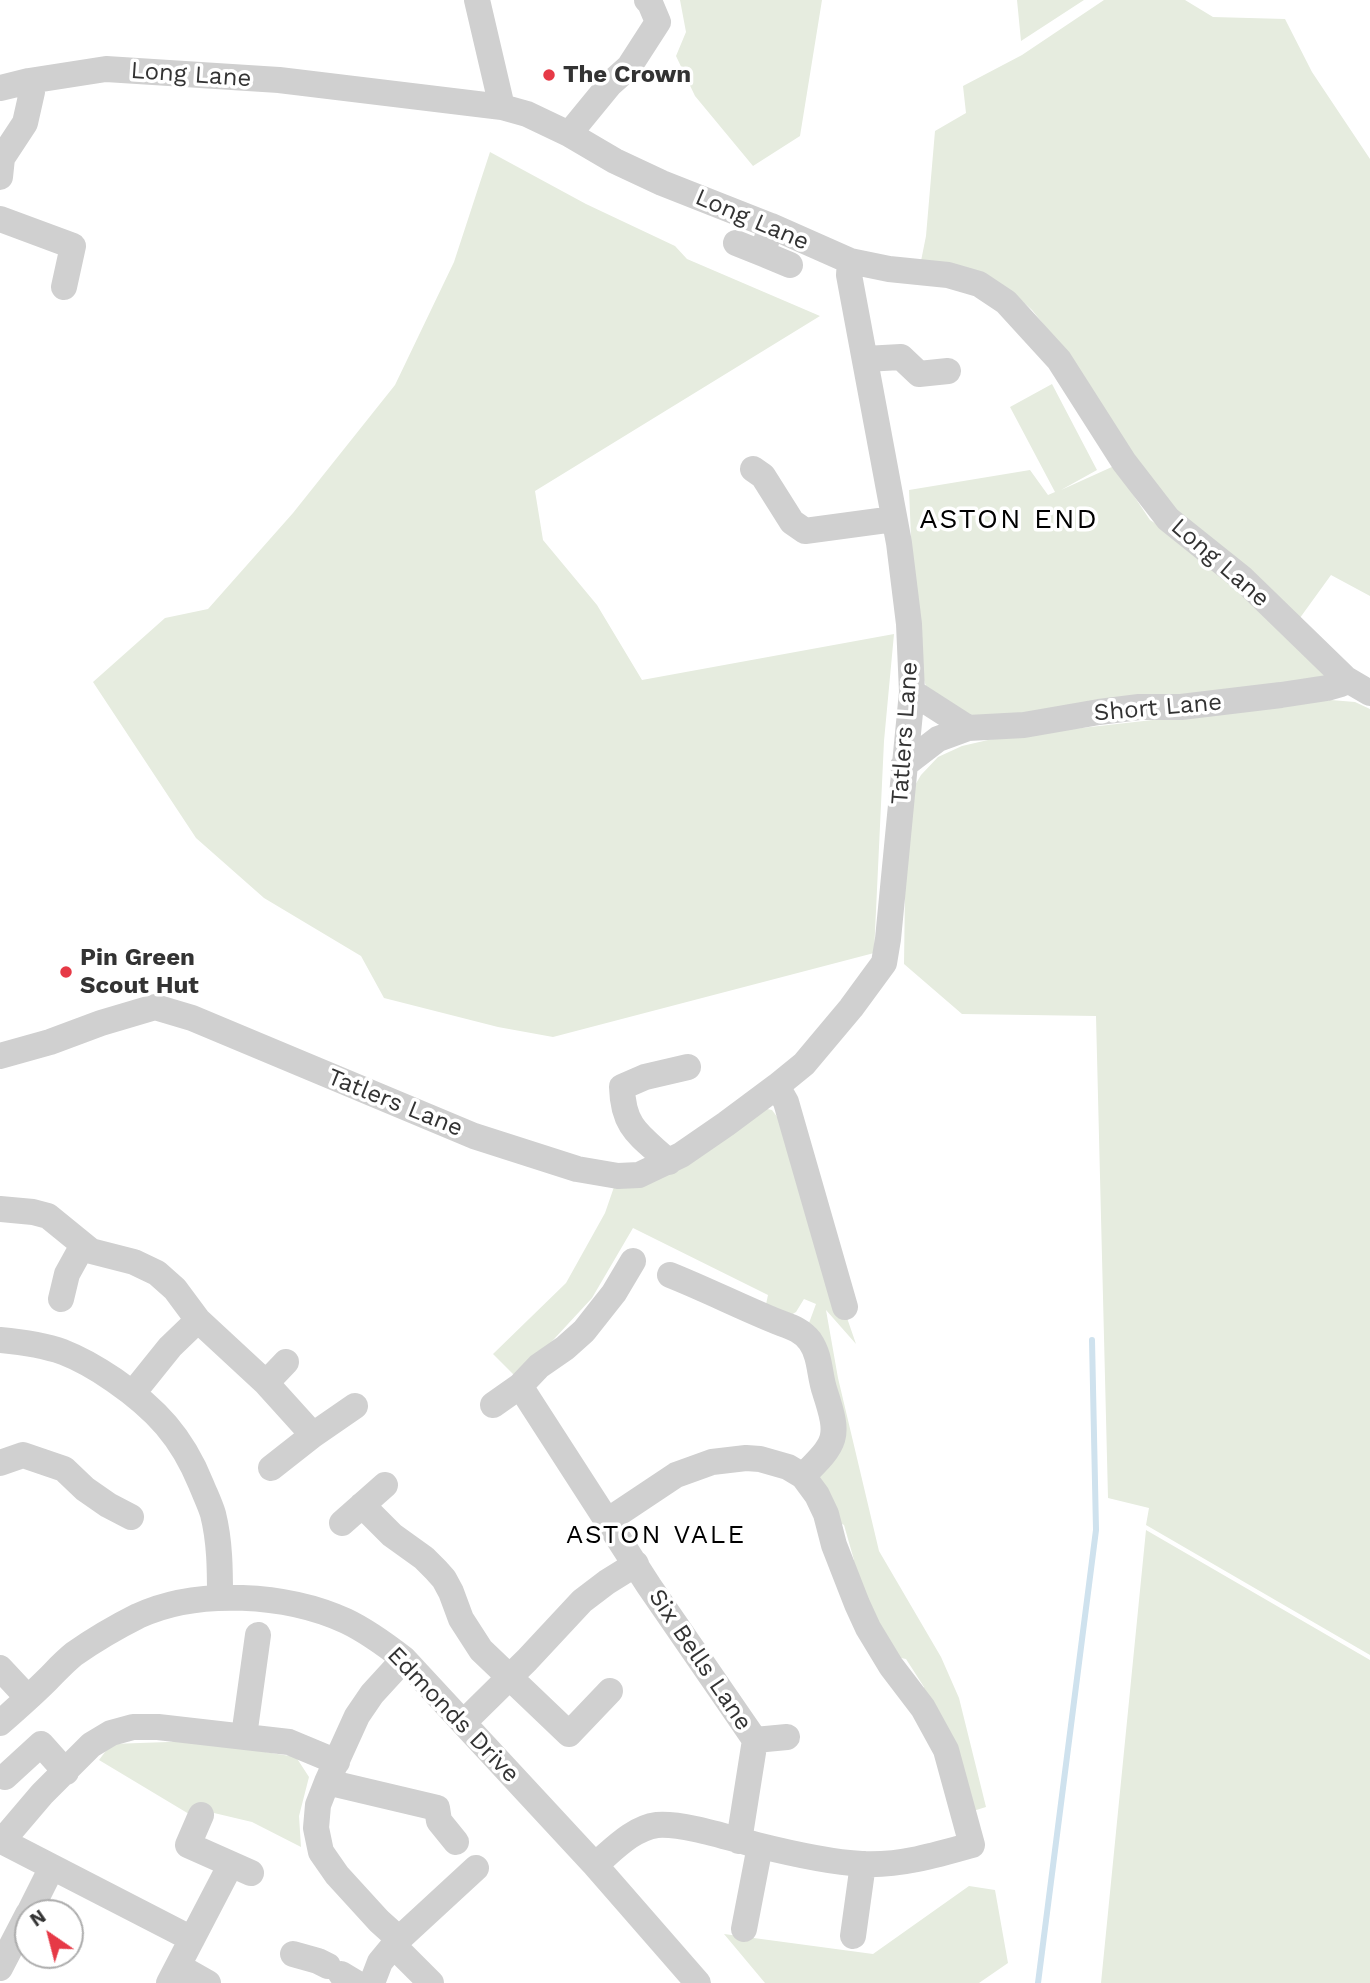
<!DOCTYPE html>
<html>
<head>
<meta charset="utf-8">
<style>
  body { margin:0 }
  #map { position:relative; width:1370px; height:1983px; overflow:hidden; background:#fff; font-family:"Work Sans",sans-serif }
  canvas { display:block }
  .north { position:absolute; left:14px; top:1899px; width:70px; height:70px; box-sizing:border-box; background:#fff; border:2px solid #adadad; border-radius:50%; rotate:325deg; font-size:19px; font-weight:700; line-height:28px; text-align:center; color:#333 }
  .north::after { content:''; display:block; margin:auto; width:24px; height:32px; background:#e63946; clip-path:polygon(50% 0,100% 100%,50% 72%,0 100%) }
</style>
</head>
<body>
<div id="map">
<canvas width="1370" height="1983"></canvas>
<div class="north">N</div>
</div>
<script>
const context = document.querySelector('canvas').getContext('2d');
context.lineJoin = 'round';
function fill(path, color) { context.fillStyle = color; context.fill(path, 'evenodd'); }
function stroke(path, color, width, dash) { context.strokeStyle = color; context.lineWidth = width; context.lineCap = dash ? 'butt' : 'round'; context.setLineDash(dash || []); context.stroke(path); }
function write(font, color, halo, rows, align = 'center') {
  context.font = font + ' "Work Sans",sans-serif'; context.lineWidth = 7; context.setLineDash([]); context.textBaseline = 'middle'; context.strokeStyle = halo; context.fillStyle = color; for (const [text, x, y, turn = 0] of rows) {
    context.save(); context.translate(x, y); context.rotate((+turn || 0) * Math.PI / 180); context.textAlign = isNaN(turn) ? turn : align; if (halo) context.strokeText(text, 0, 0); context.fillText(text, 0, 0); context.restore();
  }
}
fill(new Path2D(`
  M 680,0 L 822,0 L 800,136 L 753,166 L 695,96 L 676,56 L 686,32 Z
  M 1017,0 L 1084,0 L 1021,41 Z
  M 1104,0 L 1185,0 L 1213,17 L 1285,19 L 1312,72 L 1370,159 L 1370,596 L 1331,575 L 1297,622 L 1172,506 L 1141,469 L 1068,355 L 1032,310 L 1010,290 L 921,261 L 926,236 L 935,131 L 966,113 L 963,86 L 1022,55 Z
  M 490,152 L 586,204 L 675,246 L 687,259 L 820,316 L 535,491 L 543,540 L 597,605 L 642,680 L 894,634 L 884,741 L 874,953 L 553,1037 L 498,1027 L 384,998 L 361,956 L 264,898 L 196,838 L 93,682 L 165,618 L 208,609 L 293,513 L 395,385 L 454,262 Z
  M 1052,384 L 1097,470 L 1061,490 L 1114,466 L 1150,520 L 1181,540 L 1237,581 L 1324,675 L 1321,681 L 994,721 L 954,713 L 926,686 L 920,669 L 915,631 L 909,490 L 1030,470 L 1048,495 L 1055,492 L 1010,407 Z
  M 1331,700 L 1355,702 L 1370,709 L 1370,1655 L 1146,1525 L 1149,1508 L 1108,1498 L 1096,1016 L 962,1014 L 904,964 L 906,820 L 911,792 L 921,775 L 938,757 L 962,746 L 1001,737 Z
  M 767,1109 L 772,1110 L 778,1118 L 856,1344 L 826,1310 L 838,1378 L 879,1551 L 941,1657 L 959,1698 L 986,1807 L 973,1811 L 923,1696 L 924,1687 L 906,1659 L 896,1657 L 850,1568 L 854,1560 L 844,1525 L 836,1521 L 818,1476 L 832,1459 L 809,1323 L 816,1304 L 804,1299 L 796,1312 L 791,1315 L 765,1309 L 768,1295 L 633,1228 L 592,1298 L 543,1351 L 514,1375 L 493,1354 L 566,1283 L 605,1213 L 614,1187 Z
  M 1146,1530 L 1370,1660 L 1370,1983 L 1101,1983 Z
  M 197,1741 L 296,1757 L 309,1777 L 299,1816 L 301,1847 L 252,1822 L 214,1813 L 204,1823 L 99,1760 L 111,1744 Z
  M 969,1886 L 995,1890 L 1008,1963 L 979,1983 L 765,1983 L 724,1934 L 873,1954 Z`), '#e6ecdf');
stroke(new Path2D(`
  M 1038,1983 L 1096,1530 L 1092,1340`), '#cfe2ee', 6);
stroke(new Path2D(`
  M 477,0 L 502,107
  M 0,88 L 29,81 L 106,69 L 279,80 L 502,107 L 527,114 L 569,134 L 615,161 L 662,183 L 771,226 L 850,261 L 889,269 L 948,275 L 979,284 L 1006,302 L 1059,360 L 1124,462 L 1168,519 L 1243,579 L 1346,679 L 1370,693
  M 569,134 L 610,84 L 629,67 L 658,22 L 650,3 L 647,0
  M 0,177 L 2,158 L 25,123 L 32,92 L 29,81
  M 0,219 L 73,246 L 64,287
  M 771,226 L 765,245 L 766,255 L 790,265
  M 736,243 L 766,255
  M 865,359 L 901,357 L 919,374 L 948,371
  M 753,469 L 763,476 L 792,522 L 805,531 L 894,519
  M 912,692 L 968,728
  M 903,766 L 938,739 L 968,728 L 1024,725 L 1099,712 L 1139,707 L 1181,707 L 1281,695 L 1327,688 L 1341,684 L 1346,679
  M 0,1056 L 50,1042 L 101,1023 L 155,1007 L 192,1018 L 474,1136 L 577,1169 L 618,1176 L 639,1175 L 681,1155 L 726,1124 L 777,1086 L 804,1064 L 851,1008 L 884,963 L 888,939 L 912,692 L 909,624 L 899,543 L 849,275 L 850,261
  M 777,1086 L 786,1102 L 845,1307
  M 669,1162 C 641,1136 623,1129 622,1087 L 645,1077 L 688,1067
  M 0,1209 L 33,1212 L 48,1216 L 91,1251 L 134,1262 L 157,1273 L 175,1289 L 198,1320 L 266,1383 L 313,1435
  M 670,1275 C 705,1289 739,1306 773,1320 C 787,1326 800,1328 810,1341 C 821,1357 819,1375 825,1392 C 840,1438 837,1442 803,1476
  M 61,1299 L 67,1274 L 83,1245
  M 0,1340 C 21,1342 43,1345 63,1352 C 81,1359 98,1369 114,1380 C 156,1409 182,1437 201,1484 C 205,1494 210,1504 213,1514 C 220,1542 220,1570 220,1598
  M 266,1383 L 286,1362
  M 520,1386 L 649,1586 L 755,1740 L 739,1841
  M 133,1393 L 170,1347 L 198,1320
  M 493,1405 L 520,1386 L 539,1366 L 565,1348 L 584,1331 L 614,1293 L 633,1261
  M 0,1463 L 23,1455 L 64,1469 L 85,1489 L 108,1505 L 131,1517
  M 271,1468 L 313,1435 L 355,1406
  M 362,1505 L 392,1535 L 424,1558 L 436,1570 L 444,1579 L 451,1592 L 461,1619 L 481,1650 L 569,1734 L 610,1691
  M 342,1523 L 385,1485
  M 0,1668 L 28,1698
  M 464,1722 L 527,1660 L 582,1601 L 607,1582 L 636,1564
  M 0,1723 C 16,1709 32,1695 47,1680 C 56,1671 64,1662 74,1654 C 94,1640 116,1627 138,1616 C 198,1588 287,1594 346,1621 C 367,1631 386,1645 404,1659 L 595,1865 L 698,1983
  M 244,1736 L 258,1635
  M 755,1740 L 787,1737
  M 5,1777 L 41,1744 L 66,1772
  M 327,1782 L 437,1808 L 439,1821 L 456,1842
  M 201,1815 L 188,1845 L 251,1873
  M 0,1840 L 192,1939
  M 2,1841 L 42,1794 L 91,1745 L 111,1733 L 133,1727 L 158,1727 L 289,1742 L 337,1762
  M 595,1865 C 613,1850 633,1828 657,1825 C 685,1823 729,1838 757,1845 C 789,1853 828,1862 862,1864 C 899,1866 937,1855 972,1845 L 946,1750 L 923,1708 L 891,1666 L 868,1628 L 857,1604 L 834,1545 L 826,1514 L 817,1495 L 803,1476 L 788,1467 L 760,1459 L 746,1458 L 712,1462 L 676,1475 L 607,1521
  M 29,1913 L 52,1867
  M 744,1929 L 760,1846
  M 853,1936 L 863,1864
  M 399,1939 L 379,1921 L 337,1875 L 321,1852 L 316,1828 L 318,1805 L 327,1782 L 357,1716 L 372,1694 L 404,1659
  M 394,1946 L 431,1983
  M 293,1954 L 318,1961 L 328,1966
  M 178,1966 L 208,1983
  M 0,1968 L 28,1914
  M 341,1974 L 356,1983
  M 169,1983 L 231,1864
  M 372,1983 L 380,1962 L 399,1939 L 476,1868`), '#d0d0d0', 26);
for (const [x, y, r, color] of [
  [549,75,7,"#e63946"],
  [66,972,7,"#e63946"]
]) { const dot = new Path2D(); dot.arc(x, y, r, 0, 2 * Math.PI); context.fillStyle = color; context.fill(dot); stroke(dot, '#fff', 2.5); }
write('24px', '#333', '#fff', [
  ["Long Lane",191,75,4],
  ["Long Lane",752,220,23],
  ["Long Lane",1220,563,41],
  ["Short Lane",1158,708,-5],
  ["Tatlers Lane",905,733,-86],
  ["Tatlers Lane",395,1103,22],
  ["Six Bells Lane",700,1660,56],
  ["Edmonds Drive",453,1715,46]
]);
write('bold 24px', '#333', '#fff', [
  ["The Crown",563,75],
  ["Pin Green",80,958],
  ["Scout Hut",80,986]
], 'left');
context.letterSpacing = '2px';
write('26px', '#000', '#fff', [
  ["ASTON VALE",656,1535]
]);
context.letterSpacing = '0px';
context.letterSpacing = '2px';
write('28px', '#000', '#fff', [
  ["ASTON END",1009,520]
]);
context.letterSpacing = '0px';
</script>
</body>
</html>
